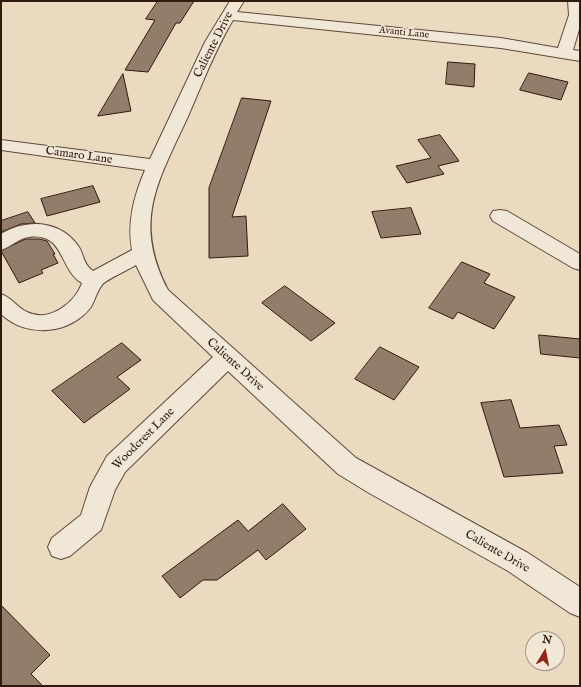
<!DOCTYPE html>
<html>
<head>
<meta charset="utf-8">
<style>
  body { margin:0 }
  #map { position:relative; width:581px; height:687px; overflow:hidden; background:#eadac0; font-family:"IM FELL English",serif }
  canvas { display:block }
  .frame { position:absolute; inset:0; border:2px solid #30190d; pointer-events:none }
  .north { position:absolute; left:525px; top:631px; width:40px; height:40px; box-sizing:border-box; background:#f1e7d6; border:1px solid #a49586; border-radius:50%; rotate:10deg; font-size:11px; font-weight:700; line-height:16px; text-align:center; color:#30190d }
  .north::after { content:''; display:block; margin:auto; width:14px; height:18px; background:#8f2418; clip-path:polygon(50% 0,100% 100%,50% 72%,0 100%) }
</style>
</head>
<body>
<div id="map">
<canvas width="581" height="687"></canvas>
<div class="frame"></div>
<div class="north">N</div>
</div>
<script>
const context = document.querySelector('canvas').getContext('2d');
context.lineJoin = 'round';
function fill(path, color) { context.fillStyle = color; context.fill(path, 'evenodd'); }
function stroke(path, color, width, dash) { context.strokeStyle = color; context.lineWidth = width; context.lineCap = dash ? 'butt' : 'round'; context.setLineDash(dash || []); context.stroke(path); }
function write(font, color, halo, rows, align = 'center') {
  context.font = font + ' "IM FELL English",serif'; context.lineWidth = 3; context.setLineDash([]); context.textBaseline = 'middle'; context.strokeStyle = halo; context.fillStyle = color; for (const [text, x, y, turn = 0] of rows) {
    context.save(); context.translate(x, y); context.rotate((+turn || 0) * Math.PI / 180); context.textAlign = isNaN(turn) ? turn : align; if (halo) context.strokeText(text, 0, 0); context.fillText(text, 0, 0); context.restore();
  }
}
const building = new Path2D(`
  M 158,1 L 194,1 L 180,23 L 176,23 L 148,72 L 125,70 L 155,20 L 146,19 Z
  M 448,62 L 475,64 L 474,87 L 446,84 Z
  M 529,73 L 568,82 L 561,100 L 520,90 Z
  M 123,74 L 131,111 L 98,116 Z
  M 242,98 L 271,101 L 232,217 L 246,216 L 248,256 L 209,258 L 209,188 Z
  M 440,135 L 459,161 L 438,166 L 444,174 L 407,183 L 396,166 L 431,158 L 418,140 Z
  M 93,186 L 100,202 L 47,216 L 41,199 Z
  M 411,208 L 421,234 L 381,238 L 372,212 Z
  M 28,212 L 35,223 L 21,224 L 1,232 L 1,221 Z
  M 26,239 L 40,239 L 47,241 L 55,254 L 53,254 L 58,263 L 41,270 L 43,273 L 19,283 L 1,251 Z
  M 462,262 L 490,274 L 484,283 L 515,297 L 494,329 L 458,312 L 453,319 L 429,308 Z
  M 285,286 L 335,323 L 311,341 L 262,303 Z
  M 539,335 L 580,339 L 580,358 L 541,354 Z
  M 122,343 L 141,360 L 117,377 L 130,389 L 84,423 L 52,391 Z
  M 380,347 L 419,367 L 394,400 L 355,379 Z
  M 511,400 L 520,428 L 559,425 L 567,445 L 554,446 L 563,473 L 504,477 L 481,403 Z
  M 283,504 L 306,529 L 266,560 L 258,550 L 217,580 L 203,580 L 180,598 L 162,576 L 238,520 L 248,531 Z
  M 1,605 L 50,655 L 31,674 L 43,686 L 1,686 Z`);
fill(building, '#917d6a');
stroke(building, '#30190d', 1);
const minor = new Path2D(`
  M 230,1 L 244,1 L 237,12 L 501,38 L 558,48 L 569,15 L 568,1 L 580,1 L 580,26 L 573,50 L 580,51 L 580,61 L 501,48 L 233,20 C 215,50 203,82 189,114 C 160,179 131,219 168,290 L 356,458 L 528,553 L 580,587 L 580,617 L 570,613 L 508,571 L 369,493 L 338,474 L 228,371 L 125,472 L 115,490 L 101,530 L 70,556 L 61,559 L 52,556 L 48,547 L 52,538 L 81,515 L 90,487 L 107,456 L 213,357 L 153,300 L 136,265 C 130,269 105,280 102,285 C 97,291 95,300 91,307 C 70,335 26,338 1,314 L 1,294 C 12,298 17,307 27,312 C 49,323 75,303 82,283 C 59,270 65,232 29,237 C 19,238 11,247 1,250 L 1,234 C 27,218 61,220 79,247 C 84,256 84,265 93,271 L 132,250 C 127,222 134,196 145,170 L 1,150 L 1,140 L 150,159 L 205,42 Z
  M 500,210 L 507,211 L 580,254 L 580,270 L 573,268 L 493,221 L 490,216 L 493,211 Z`);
stroke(minor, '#5e493a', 2);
fill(minor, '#f1e7d6');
write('10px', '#30190d', '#f1e7d6', [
  ["Avanti Lane",404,33,6]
]);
write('12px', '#30190d', '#f1e7d6', [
  ["Caliente Drive",214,45,-63],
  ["Camaro Lane",79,156,8],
  ["Caliente Drive",235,365,42],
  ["Woodcrest Lane",144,439,-45],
  ["Caliente Drive",497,552,30]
]);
</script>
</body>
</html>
